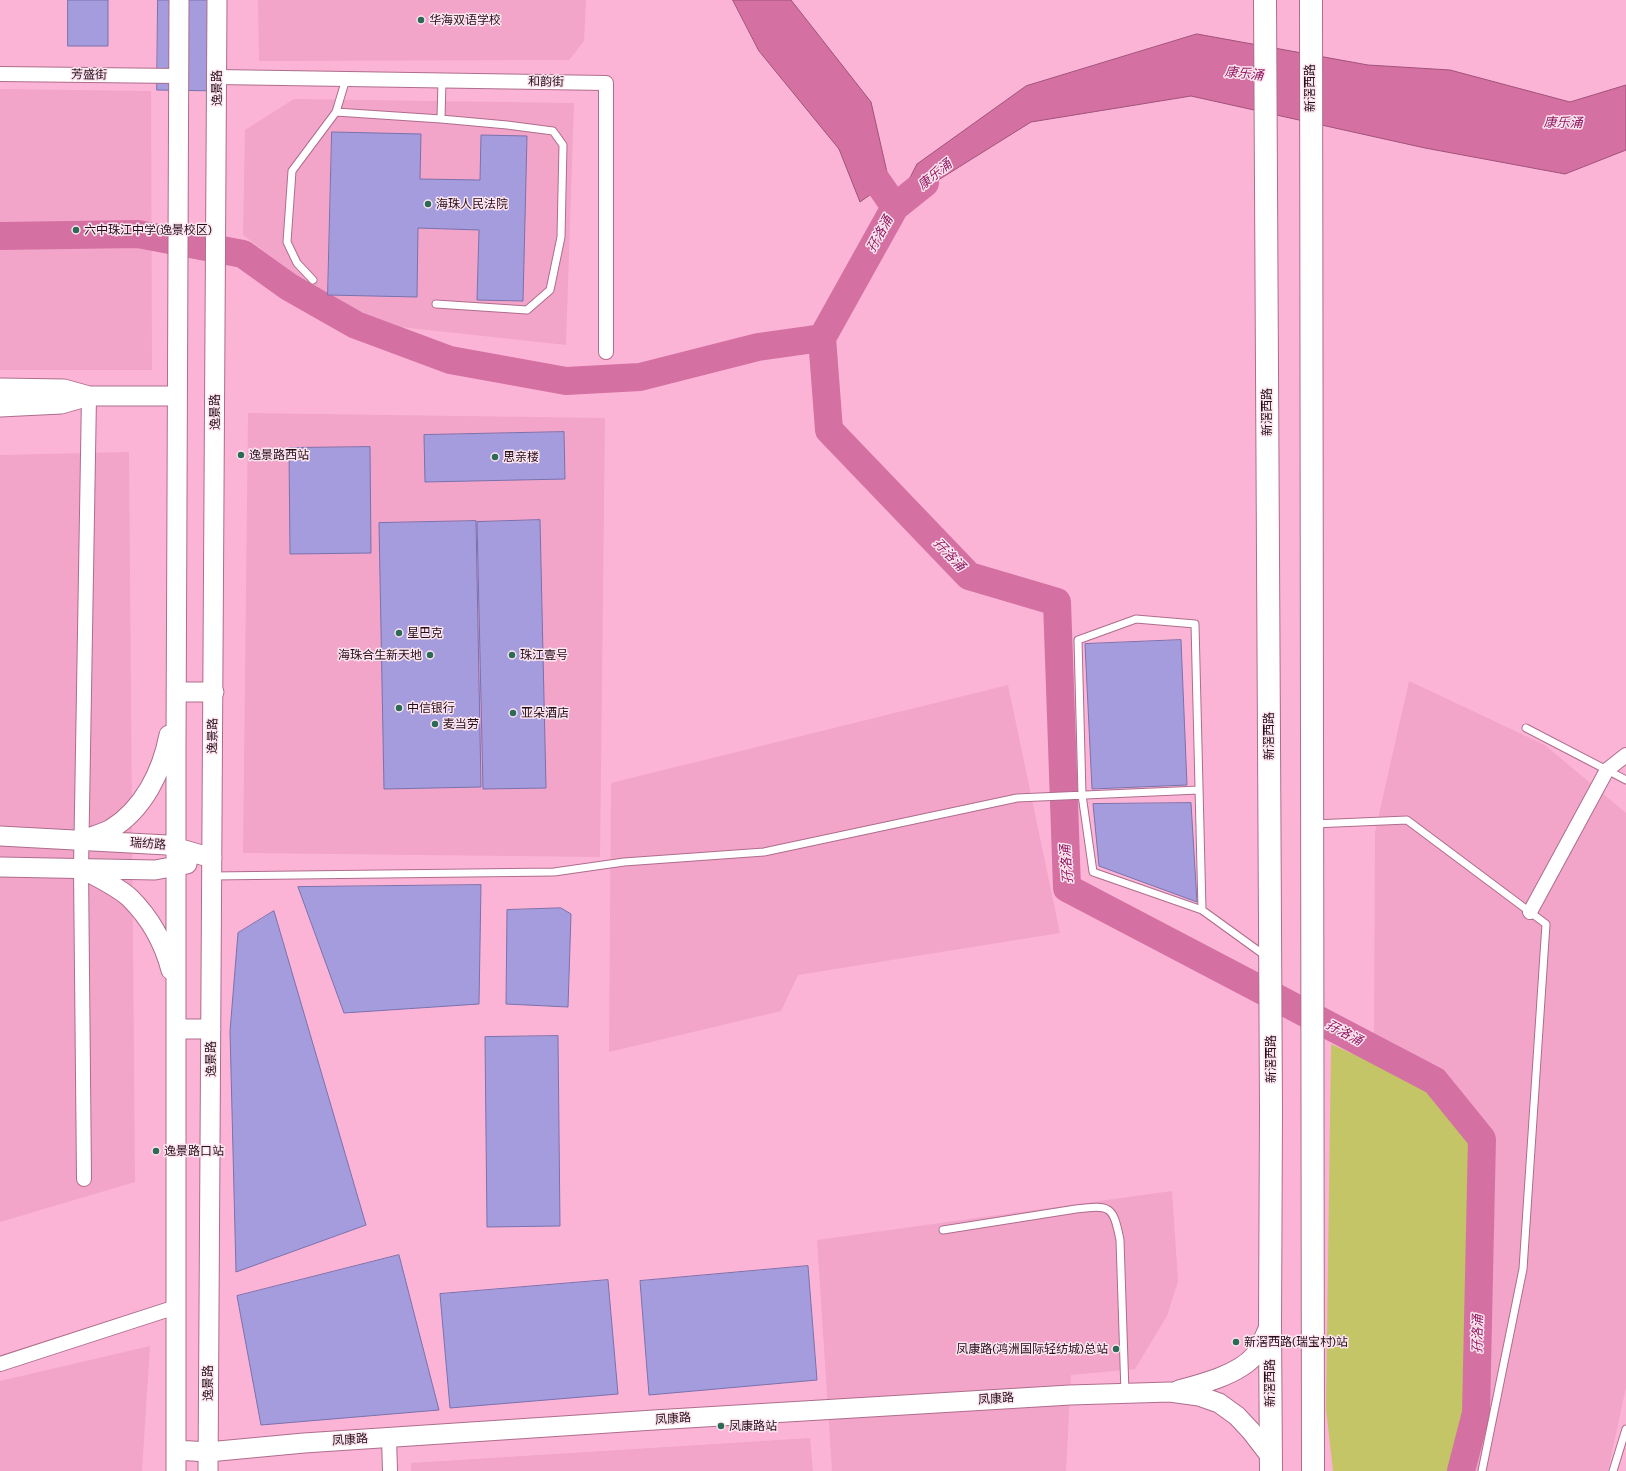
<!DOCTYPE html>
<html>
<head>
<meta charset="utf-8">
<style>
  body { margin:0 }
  canvas { display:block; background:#fbb4d5 }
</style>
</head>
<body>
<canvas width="1626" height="1471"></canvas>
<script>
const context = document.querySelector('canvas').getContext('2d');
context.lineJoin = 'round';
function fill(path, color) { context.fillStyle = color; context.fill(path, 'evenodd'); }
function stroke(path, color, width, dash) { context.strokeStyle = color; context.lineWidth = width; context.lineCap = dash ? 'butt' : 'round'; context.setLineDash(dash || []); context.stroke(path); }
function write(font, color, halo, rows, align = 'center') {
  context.font = font + ' "Roboto Serif","Noto Sans SC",serif'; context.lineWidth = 3; context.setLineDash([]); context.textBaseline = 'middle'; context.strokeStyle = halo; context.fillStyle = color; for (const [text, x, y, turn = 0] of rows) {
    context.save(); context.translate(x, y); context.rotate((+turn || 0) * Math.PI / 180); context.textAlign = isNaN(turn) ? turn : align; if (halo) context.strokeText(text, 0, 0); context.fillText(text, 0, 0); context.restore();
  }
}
fill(new Path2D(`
  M 258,0 L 586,0 L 584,41 L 569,60 L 259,61 Z
  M 0,89 L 151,91 L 152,370 L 0,370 Z
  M 294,99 L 574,103 L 566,345 L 400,327 L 329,300 L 243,235 L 245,130 Z
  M 248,413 L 605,418 L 600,857 L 243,853 Z
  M 129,452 L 135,1182 L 0,1222 L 0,455 Z
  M 1409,681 L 1545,745 L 1626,813 L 1626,1387 L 1608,1471 L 1474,1471 L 1484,1413 L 1493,1275 L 1495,1162 L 1448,1083 L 1374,1038 L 1375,832 Z
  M 1008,685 L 1060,933 L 798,975 L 781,1011 L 609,1052 L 611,783 Z
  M 1172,1191 L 1178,1281 L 1167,1316 L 1135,1369 L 1071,1375 L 1066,1471 L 832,1471 L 817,1240 Z
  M 150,1346 L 142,1471 L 0,1471 L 0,1381 Z
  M 810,1438 L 813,1471 L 411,1471 L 411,1463 Z`), '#f2a5c9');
fill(new Path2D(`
  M 1331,1044 L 1431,1090 L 1471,1147 L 1467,1406 L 1458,1471 L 1333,1471 L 1326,1409 Z`), '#c3c567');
const water = new Path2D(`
  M 733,0 L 791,0 L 871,102 L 889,181 L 860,202 L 839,149 L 759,51 Z
  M 1197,34 L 1368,65 L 1450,70 L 1570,102 L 1626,85 L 1626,150 L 1565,174 L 1425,148 L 1191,96 L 1031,122 L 895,207 L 917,164 L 1026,86 Z`);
fill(water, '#d570a3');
stroke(water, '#a0527a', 1);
stroke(new Path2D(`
  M 859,155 L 895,207
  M 925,183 L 895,207 L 822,338 L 829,430 L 969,576 L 1057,602 L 1067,888 L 1435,1081 L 1482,1139 L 1476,1413 L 1461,1471
  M 0,236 L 138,234 L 243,254 L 289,287 L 356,325 L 450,360 L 566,381 L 640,377 L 758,347 L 822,338`), '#d570a3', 28);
const building = new Path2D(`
  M 68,0 L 108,0 L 108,46 L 68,46 Z
  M 158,0 L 222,0 L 222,91 L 157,90 Z
  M 332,132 L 421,134 L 420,179 L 480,180 L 481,135 L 527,136 L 523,301 L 477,300 L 479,230 L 418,228 L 417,297 L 328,295 Z
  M 564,432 L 565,479 L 425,482 L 424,435 Z
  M 370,447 L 371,553 L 290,554 L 289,448 Z
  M 540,520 L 546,788 L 483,789 L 477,522 Z
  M 476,521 L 481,787 L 384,789 L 379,523 Z
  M 1181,640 L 1187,785 L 1092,789 L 1085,644 Z
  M 1191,803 L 1197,902 L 1099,866 L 1093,804 Z
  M 481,885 L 479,1004 L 344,1013 L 298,887 Z
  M 561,908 L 571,914 L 568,1007 L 506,1004 L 507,910 Z
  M 274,911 L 366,1225 L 236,1272 L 230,1031 L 238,933 Z
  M 558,1036 L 560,1226 L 487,1227 L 485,1037 Z
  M 399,1255 L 439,1410 L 261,1425 L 237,1296 Z
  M 808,1266 L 817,1380 L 649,1395 L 640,1281 Z
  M 608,1280 L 618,1394 L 450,1408 L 440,1294 Z`);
fill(building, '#a49cdc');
stroke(building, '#7a71ae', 1);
const lane = new Path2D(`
  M 336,112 L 441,119
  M 313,280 L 297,263 L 287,242 L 292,171 L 336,112 L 346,79
  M 436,304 L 527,310 L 550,290 L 561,237 L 563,145 L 553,131 L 507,125 L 441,119 L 442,80
  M 1526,728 L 1626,780
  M 1313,824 L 1407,820 L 1546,924 L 1523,1269 L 1482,1471
  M 212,876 L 554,872 L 624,862 L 764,852 L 1017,798 L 1199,790
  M 1202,910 L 1093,872 L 1082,795 L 1078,640 L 1136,619 L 1195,624 L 1202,910 L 1267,957
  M 943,1230 L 1076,1209 C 1110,1205 1113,1205 1120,1240 L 1125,1393
  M 1613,1471 L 1626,1429`);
const street = new Path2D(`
  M 0,74 L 178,76
  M 217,77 L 606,83 L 606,352
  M 1530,912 L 1607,770 L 1626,755
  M 84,1179 L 81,868 L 89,396
  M 0,1364 L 176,1307
  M 389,1437 L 390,1471`);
const secondary = new Path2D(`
  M 0,388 L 64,389 L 89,396 L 177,396
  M 0,407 L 61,404 L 89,396
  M 176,692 L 214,692
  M 0,836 L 167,845 L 212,858
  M 88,838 C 96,835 104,833 111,829 C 144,809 162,771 169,735
  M 0,867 L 155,870 L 187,864
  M 86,871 C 101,879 118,887 130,898 C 150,918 164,943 171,970
  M 176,1029 L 211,1029
  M 1179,1390 C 1202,1384 1240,1374 1255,1355 C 1261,1346 1265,1335 1270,1325
  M 176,1450 L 208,1452 L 304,1443 L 654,1420 L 1070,1395 L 1170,1392 L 1199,1396 L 1219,1403 L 1237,1416 L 1251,1431 L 1271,1457
  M 176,1471 L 176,746 L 179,0
  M 208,1471 L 217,0`);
const highway = new Path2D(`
  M 1265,0 L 1271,1110 L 1270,1325 L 1271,1471
  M 1311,0 L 1313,1471`);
stroke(lane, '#ae6d8c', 9);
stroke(street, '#ae6d8c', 16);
stroke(secondary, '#ae6d8c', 21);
stroke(highway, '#ae6d8c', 24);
stroke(lane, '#fff', 7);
stroke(street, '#fff', 14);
stroke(secondary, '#fff', 19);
stroke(highway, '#fff', 22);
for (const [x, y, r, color] of [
  [421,20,4,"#2c6a56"],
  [428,204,4,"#2c6a56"],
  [76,230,4,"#2c6a56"],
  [241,455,4,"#2c6a56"],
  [495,457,4,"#2c6a56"],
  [399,633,4,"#2c6a56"],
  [430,655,4,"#2c6a56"],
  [512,655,4,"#2c6a56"],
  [399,708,4,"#2c6a56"],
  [513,713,4,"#2c6a56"],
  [435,724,4,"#2c6a56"],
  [156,1151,4,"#2c6a56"],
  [1236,1342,4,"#2c6a56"],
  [1116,1349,4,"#2c6a56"],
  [721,1426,4,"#2c6a56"]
]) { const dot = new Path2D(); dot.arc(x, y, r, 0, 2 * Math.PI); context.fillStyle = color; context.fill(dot); stroke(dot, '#fce6ef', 1.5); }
write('12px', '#250c19', '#fce6ef', [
  ["华海双语学校",429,20],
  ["海珠人民法院",436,204],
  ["六中珠江中学(逸景校区)",84,230],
  ["逸景路西站",249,455],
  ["思亲楼",503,457],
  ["星巴克",407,633],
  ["海珠合生新天地",422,655,"right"],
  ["珠江壹号",520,655],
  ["中信银行",407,708],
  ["亚朵酒店",521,713],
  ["麦当劳",443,724],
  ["逸景路口站",164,1151],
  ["新滘西路(瑞宝村)站",1244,1342],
  ["凤康路(鸿洲国际轻纺城)总站",1108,1349,"right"],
  ["凤康路站",729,1426]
], 'left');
write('12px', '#250c19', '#fce6ef', [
  ["芳盛街",89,75,1],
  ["和韵街",546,82,1],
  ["逸景路",217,88,-90],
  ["新滘西路",1310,88,-90],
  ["逸景路",215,412,-90],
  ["新滘西路",1267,412,-90],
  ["逸景路",213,736,-89],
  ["新滘西路",1269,736,-90],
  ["瑞纺路",148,844,4],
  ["逸景路",211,1059,-90],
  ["新滘西路",1271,1059,-90],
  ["逸景路",208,1383,-90],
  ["新滘西路",1270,1383,-90],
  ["凤康路",996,1399,-4],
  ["凤康路",673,1419,-4],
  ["凤康路",350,1440,-4]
]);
write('italic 13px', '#921862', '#fce6ef', [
  ["康乐涌",1244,74,6],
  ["康乐涌",1563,123,1],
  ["康乐涌",935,175,-39],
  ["孖洛涌",880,234,-61],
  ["孖洛涌",949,555,46],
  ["孖洛涌",1067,864,-94],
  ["孖洛涌",1344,1033,28],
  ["孖洛涌",1478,1334,-89]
]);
</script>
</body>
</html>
